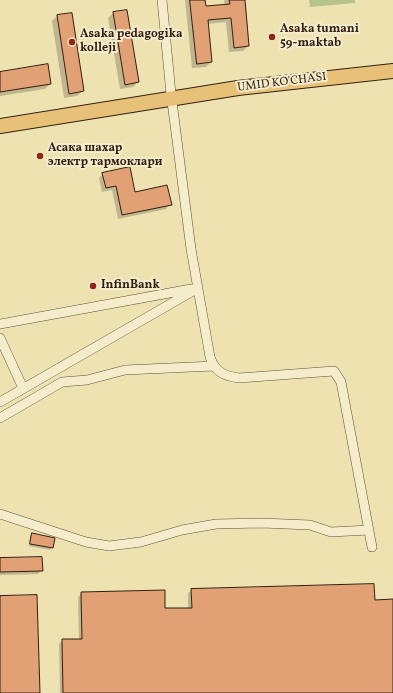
<!DOCTYPE html>
<html>
<head>
<meta charset="utf-8">
<style>
  body { margin:0 }
  canvas { display:block; background:#efe2b1 }
</style>
</head>
<body>
<canvas width="393" height="693"></canvas>
<script>
const context = document.querySelector('canvas').getContext('2d');
context.lineJoin = 'round';
function fill(path, color) { context.fillStyle = color; context.fill(path, 'evenodd'); }
function stroke(path, color, width, dash) { context.strokeStyle = color; context.lineWidth = width; context.lineCap = dash ? 'butt' : 'round'; context.setLineDash(dash || []); context.stroke(path); }
function write(font, color, halo, rows, align = 'center') {
  context.font = font + ' Vollkorn,serif'; context.lineWidth = 4; context.setLineDash([]); context.textBaseline = 'middle'; context.strokeStyle = halo; context.fillStyle = color; for (const [text, x, y, turn = 0] of rows) {
    context.save(); context.translate(x, y); context.rotate((+turn || 0) * Math.PI / 180); context.textAlign = isNaN(turn) ? turn : align; if (halo) context.strokeText(text, 0, 0); context.fillText(text, 0, 0); context.restore();
  }
}
fill(new Path2D(`
  M 309,0 L 355,0 L 355,3 L 310,7 Z`), '#b7c38d');
fill(new Path2D(`
  M 185,0 L 204,0 L 205,8 L 225,6 L 224,0 L 244,0 L 248,46 L 243,51 L 229,52 L 226,22 L 207,24 L 211,62 L 206,67 L 192,68 Z
  M 113,13 L 138,82 L 133,87 L 120,89 L 108,18 Z
  M 57,16 L 83,91 L 77,96 L 64,98 L 52,21 Z
  M 0,73 L 50,84 L 45,89 L 0,96 Z
  M 103,174 L 134,193 L 170,204 L 166,209 L 118,219 L 112,190 L 102,192 L 99,178 Z
  M 33,534 L 52,547 L 50,550 L 29,546 L 30,536 Z
  M 0,559 L 42,570 L 38,574 L 0,575 Z
  M 192,590 L 374,601 L 393,600 L 393,693 L 60,693 L 59,644 L 63,640 L 79,640 L 78,597 L 82,593 L 164,609 L 188,609 L 188,593 Z`), '#0003');
const building = new Path2D(`
  M 190,0 L 205,0 L 206,6 L 230,4 L 229,0 L 245,0 L 249,46 L 234,48 L 231,18 L 208,20 L 212,62 L 197,64 Z
  M 127,10 L 139,82 L 125,85 L 113,12 Z
  M 72,13 L 84,91 L 69,94 L 57,15 Z
  M 48,64 L 51,84 L 0,92 L 0,72 Z
  M 130,167 L 135,192 L 167,185 L 172,205 L 122,215 L 116,186 L 106,188 L 102,173 Z
  M 32,533 L 55,538 L 53,548 L 30,544 Z
  M 42,557 L 43,571 L 0,572 L 0,558 Z
  M 374,584 L 375,600 L 393,599 L 393,693 L 63,693 L 62,639 L 82,639 L 81,592 L 165,590 L 165,608 L 192,608 L 191,589 Z
  M 37,595 L 40,693 L 0,693 L 0,596 Z`);
fill(building, '#e1a175');
stroke(building, '#321f12', 1);
const minor = new Path2D(`
  M 162,0 L 171,94 L 191,249 L 210,357 C 215,372 224,376 239,378 L 334,371 L 341,382 L 372,547
  M 0,324 L 191,289
  M 0,338 L 23,388
  M 0,402 L 198,288
  M 0,418 L 62,382 L 87,380 L 125,370 L 214,366
  M 0,514 L 86,542 L 109,546 L 141,542 L 182,530 L 216,524 L 262,523 L 310,525 L 331,532 L 369,530`);
const primary = new Path2D(`
  M 0,126 L 238,88 L 393,71`);
stroke(minor, '#61503a', 10);
stroke(primary, '#321f12', 16);
stroke(minor, '#f5eccc', 9);
stroke(primary, '#e8c178', 14);
for (const [x, y, r, color] of [
  [272,37,4,"#8f2418"],
  [72,42,4,"#8f2418"],
  [40,156,4,"#8f2418"],
  [93,286,4,"#8f2418"]
]) { const dot = new Path2D(); dot.arc(x, y, r, 0, 2 * Math.PI); context.fillStyle = color; context.fill(dot); stroke(dot, '#f5eccc', 1.5); }
write('bold 12px', '#321f12', '#f5eccc', [
  ["Asaka tumani",280,30],
  ["59-maktab",280,44],
  ["Asaka pedagogika",80,35],
  ["kolleji",80,49],
  ["Асака шахар",48,149],
  ["электр тармоклари",48,163],
  ["InfinBank",101,286]
], 'left');
write('12px', '#321f12', '#f5eccc', [
  ["UMID KO'CHASI",282,83,-7]
]);
</script>
</body>
</html>
